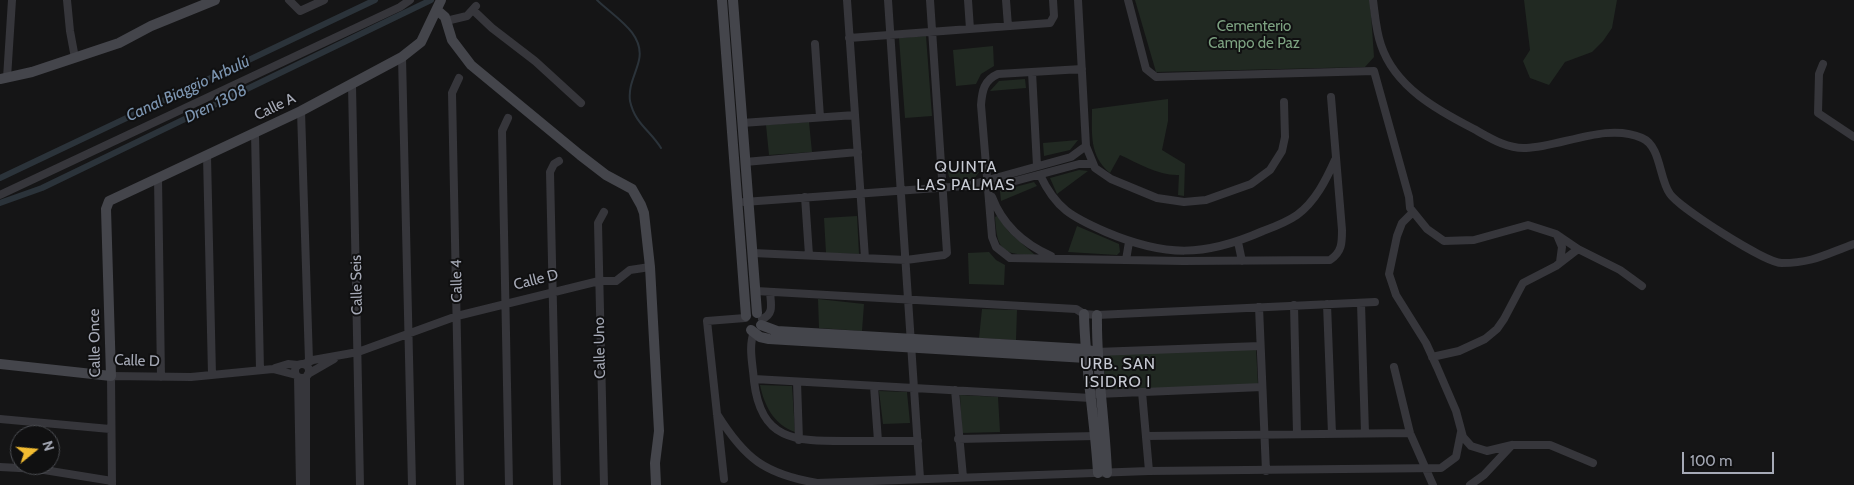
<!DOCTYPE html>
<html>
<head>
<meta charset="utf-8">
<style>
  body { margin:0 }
  #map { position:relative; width:1854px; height:485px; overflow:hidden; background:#151516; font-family:Cabin,sans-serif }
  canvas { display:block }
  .north { position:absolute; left:10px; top:425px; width:50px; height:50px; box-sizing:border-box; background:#101011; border:1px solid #4c4e53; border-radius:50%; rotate:73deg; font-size:14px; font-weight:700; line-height:20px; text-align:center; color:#a6aab7 }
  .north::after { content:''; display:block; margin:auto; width:18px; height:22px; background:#f2bc31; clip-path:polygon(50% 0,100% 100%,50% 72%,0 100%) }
  .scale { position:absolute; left:1682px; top:452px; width:92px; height:22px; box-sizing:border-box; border:2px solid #a6aab7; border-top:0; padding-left:6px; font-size:15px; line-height:18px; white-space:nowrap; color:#a6aab7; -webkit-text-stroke:4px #101011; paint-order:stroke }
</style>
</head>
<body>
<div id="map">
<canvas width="1854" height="485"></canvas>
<div class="north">N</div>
<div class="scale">100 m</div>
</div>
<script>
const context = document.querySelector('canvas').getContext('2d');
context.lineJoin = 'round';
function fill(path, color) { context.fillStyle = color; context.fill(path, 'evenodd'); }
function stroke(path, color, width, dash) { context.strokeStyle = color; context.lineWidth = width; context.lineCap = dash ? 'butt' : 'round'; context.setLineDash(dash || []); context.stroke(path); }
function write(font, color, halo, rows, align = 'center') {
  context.font = font + ' Cabin,sans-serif'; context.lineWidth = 4; context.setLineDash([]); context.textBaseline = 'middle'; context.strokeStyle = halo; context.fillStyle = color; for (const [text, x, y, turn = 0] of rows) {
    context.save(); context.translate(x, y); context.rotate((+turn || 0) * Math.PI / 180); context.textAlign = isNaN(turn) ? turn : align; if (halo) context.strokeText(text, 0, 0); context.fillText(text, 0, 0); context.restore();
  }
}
fill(new Path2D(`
  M 1135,0 L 1370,0 L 1374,57 L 1365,67 L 1156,72 Z
  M 1524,0 L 1617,0 L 1612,28 L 1603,41 L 1592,52 L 1565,62 L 1549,85 L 1530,78 L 1523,61 L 1530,50 Z
  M 926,36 L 932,116 L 905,118 L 899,38 Z
  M 993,46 L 994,66 L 981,74 L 976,84 L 956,86 L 953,50 Z
  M 1025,79 L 1026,88 L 990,91 L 999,81 Z
  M 1168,99 L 1168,121 L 1162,150 L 1185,164 L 1184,196 L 1178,195 L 1179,175 C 1159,176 1138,163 1120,155 L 1110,173 C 1089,156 1092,133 1092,109 Z
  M 809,122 L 812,152 L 769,155 L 766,125 Z
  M 1078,140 L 1070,150 L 1044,156 L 1043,143 Z
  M 947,168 L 960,168 L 961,173 L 979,172 L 974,179 L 956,181 L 949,177 Z
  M 1079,170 L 1088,171 L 1057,194 L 1050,178 Z
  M 1034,182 L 1037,186 L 1001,201 L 1000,191 Z
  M 857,216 L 859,254 L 826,253 L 824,218 Z
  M 997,216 L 1009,232 L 1035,255 C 1001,255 997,249 995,217 Z
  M 1077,226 L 1119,244 L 1120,252 L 1117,255 L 1068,252 Z
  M 989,252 L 996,260 L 1005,265 L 1004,285 L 969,284 L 968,253 Z
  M 818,299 L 864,304 L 862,331 L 819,328 Z
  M 982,309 L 1017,310 L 1016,340 L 979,338 Z
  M 1256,349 L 1258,385 L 1108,392 L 1101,354 Z
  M 760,385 L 792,386 L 795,432 C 774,425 764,405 760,385 Z
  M 879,391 L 907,392 L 910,423 L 883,424 Z
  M 960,395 L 998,397 L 1000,432 L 962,433 Z`), '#212922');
stroke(new Path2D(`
  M 597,0 C 613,16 645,33 639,60 C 636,74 628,85 630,101 C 635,124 650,130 661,148`), '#2b333a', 2);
stroke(new Path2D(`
  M 0,178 L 375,0
  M 0,203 L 42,188 L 431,0`), '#2b333a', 6);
stroke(new Path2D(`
  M 67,0 L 70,31 L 75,58
  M 289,0 L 300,11 L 324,0
  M 847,0 L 865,258
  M 888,0 L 920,478
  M 968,0 L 970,29
  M 1006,0 L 1008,26
  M 1078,0 L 1086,146 L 1095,168 L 1111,179 L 1157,198 L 1184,202 L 1206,200 L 1251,184 L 1270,170 L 1282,151 L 1285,137 L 1284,102
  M 1128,0 L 1146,69 L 1156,77 L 1374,71 L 1409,197 L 1410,208 L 1427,229 L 1444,241 L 1474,240 L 1528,225 L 1556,234 L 1578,249 L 1620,270 L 1642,286
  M 1373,0 C 1375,15 1376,31 1381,45 C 1395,87 1437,110 1474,129 C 1490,138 1507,149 1526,148 C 1561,147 1607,122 1642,138 C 1661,146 1659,179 1670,194 C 1680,208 1765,263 1782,263 C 1813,263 1826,254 1854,244
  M 473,10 L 492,28 L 535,61 L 581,103
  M 446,21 L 467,16 L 476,6
  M 849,38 L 1050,23 L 1054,16 L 1053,0
  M 815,44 L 820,117
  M 402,57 L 412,485
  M 1823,64 L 1819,74 L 1818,113 L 1854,137
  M 1082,69 L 998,74 C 984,80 982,91 981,105 L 992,237 L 996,247 L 1010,258 L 1183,261 L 1330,260 C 1342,252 1342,243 1342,230 L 1331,97
  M 1032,72 L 1037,166
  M 7,78 L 12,0
  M 459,78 L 452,93 L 460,485
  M 352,85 L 360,485
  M 301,111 L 309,361
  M 508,118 L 502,131 L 509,485
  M 742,123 L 855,115
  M 255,133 L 260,370
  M 207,156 L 212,375
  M 745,162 L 858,152
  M 1040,175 C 1056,209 1072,217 1106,232 C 1165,257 1204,257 1263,231 C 1274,227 1287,222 1297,215 C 1315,202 1326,180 1335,160
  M 158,178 L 161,377
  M 970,185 L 1071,157 L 1086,146
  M 0,195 L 400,7 L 410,0
  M 805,197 L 809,255
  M 992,197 C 1003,226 1024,244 1051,256
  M 744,202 L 965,186 L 989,188 L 1079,164 L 1093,164
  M 1413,212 L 1402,223 L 1397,236 L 1389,274 L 1396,295 L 1426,343 L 1437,367 L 1456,411 L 1463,437 L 1471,446 L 1487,451 L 1512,445 L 1550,445 L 1593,463
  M 1557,235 L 1562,247 L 1560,262
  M 1238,242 L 1242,261
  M 753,253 L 906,260 L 944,255 L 947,253 L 930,0
  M 1126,260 L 1129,242
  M 756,291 L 1076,309 L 1084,314 L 1097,315 L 1375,302
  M 1361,303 L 1365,433
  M 1327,304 L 1332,434
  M 1294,305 L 1297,434
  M 1259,307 L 1266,471
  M 762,319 C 774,314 771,305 770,292
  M 754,332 C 748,347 753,365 754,381 C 761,441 795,441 845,441 C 869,441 894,441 918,441
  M 1096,352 L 1260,346
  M 1432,357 L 1459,351 L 1485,339 L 1497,329 L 1504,319 L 1523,283 L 1556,266 L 1578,249
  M295 371a7 7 0 1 1 14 0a7 7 0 1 1-14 0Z
  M 304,364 L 313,360 L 358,352 L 457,316 L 599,281 L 616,281 L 630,270 L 650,267
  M 1394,367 L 1410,433 L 1433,485
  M 275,368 L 288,364 L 298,365
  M 308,374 L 334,359
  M 298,377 L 300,485
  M 306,377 L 306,485
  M 754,379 L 1091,398
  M 797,382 L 799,440
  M 874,386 L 878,441
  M 955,390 L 963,477
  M 1142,392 L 1149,471
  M 1097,394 L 1262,387
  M 717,414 C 745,459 765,474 817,483 L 1149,471 L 1441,468 L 1456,457 L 1461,432
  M 0,419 L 110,429
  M 1146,436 L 1410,433
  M 958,439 L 1096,436
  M 0,467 L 38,469 L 112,481
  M 724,479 L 707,321 L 745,318
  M 112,485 L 111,376 L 191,377 L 273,369 L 296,375
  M 557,485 L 550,172 L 554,164 L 559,161
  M 604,485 L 598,223 L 604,212
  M 1470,485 L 1484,475 L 1512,445`), '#36363b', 8);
stroke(new Path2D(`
  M 722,0 L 746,316
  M 733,0 L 757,313
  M 437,10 L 445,17 L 452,40 L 471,65 L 580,155 L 606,175 L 632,189 L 641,205 L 644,213 L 650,267 L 659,431 L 655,463 L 656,485
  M 0,79 L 32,72 L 119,43 L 151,26 L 215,0
  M 1084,314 C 1085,367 1095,420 1098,473
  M 1097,315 C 1096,368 1105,420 1107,473
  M 751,330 L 760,337 L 769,339 L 1086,358 L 1096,352 L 1085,349 L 777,331 L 761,325
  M 0,364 L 111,376 L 106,209 L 109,201 L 301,111 L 402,57 L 421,42 L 441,0`), '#44454b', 10);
write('15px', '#7da281', '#101011', [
  ["Cementerio",1254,27],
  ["Campo de Paz",1254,44]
]);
write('15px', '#a6aab7', '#101011', [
  ["Calle A",275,107,-26],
  ["Calle D",536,280,-14],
  ["Calle 4",457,281,-91],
  ["Calle Seis",357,285,-91],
  ["Calle Once",95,343,-91],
  ["Calle Uno",600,348,-91],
  ["Calle D",137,361,2]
]);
write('italic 16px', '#7d96b2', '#101011', [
  ["Canal Biaggio Arbulú",188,89,-25],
  ["Dren 1308",216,104,-26]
]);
context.letterSpacing = '1px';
write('16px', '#c7cad3', '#101011', [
  ["QUINTA",966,167],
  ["LAS PALMAS",966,185],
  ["URB. SAN",1118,364],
  ["ISIDRO I",1118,382]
]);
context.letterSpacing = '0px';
</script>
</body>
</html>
